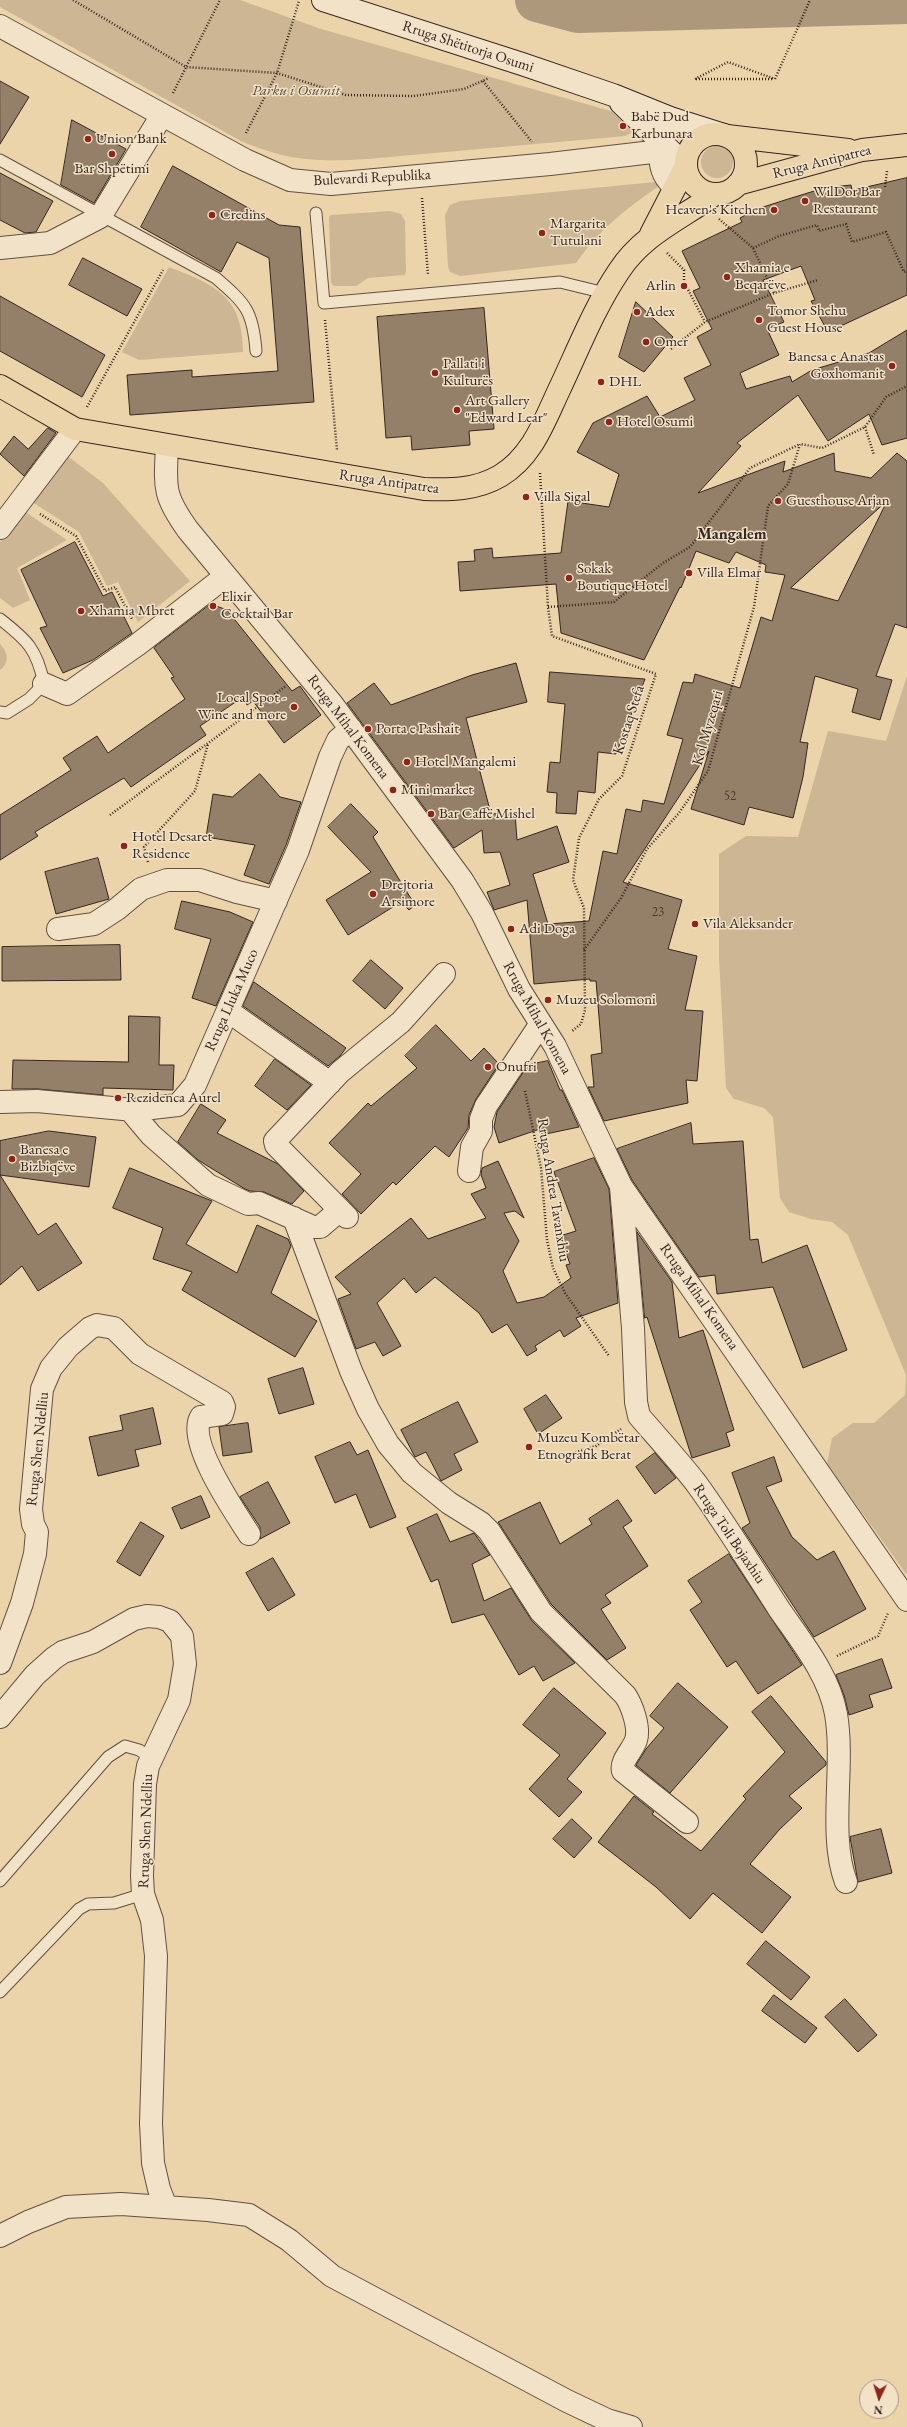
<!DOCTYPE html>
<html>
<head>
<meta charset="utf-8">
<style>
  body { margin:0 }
  #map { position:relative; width:907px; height:2427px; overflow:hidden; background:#ebd3aa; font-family:"EB Garamond",serif }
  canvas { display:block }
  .north { position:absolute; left:859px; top:2379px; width:40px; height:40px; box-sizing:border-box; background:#f2e2c8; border:1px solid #a69785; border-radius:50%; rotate:184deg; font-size:11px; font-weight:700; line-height:16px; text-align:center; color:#352621 }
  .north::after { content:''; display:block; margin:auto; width:14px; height:18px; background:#8f2418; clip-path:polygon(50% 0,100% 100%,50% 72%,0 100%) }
</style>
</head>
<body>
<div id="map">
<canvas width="907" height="2427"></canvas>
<div class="north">N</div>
</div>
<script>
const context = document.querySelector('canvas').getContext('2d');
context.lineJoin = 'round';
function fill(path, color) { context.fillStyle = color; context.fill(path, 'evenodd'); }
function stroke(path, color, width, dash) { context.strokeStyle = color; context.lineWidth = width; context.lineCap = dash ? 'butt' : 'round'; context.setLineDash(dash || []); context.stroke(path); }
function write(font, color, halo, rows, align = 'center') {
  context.font = font + ' "EB Garamond",serif'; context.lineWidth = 3; context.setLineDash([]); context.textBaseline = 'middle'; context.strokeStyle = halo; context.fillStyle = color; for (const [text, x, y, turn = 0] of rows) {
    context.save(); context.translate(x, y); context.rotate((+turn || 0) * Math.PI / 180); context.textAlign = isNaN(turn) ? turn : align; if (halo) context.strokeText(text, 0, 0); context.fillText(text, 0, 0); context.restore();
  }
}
fill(new Path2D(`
  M 0,0 L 240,0 L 321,29 L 621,114 L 635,131 L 625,136 L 367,159 C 316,162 288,161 241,141 L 0,7 Z
  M701 162a16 16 0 1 1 32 0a16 16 0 1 1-32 0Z
  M 666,181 C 630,206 601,227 576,263 L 460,276 L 450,272 L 448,266 L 445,215 L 450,205 L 460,201 Z
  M 390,211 L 401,214 L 405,221 L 406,271 L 405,275 L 368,278 L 356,286 L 334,286 L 331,283 L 329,217 L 331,215 Z
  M 169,267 C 215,285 243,296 243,352 L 139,360 L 122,352 Z
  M 66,455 L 103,483 L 190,581 L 138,622 L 118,582 L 107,586 L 79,532 L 29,500 Z
  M 24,511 L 67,540 L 17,568 L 30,600 L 13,608 L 0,598 L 0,542 Z
  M 0,644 C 8,652 10,663 0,670 Z
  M 907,676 L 907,1575 L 827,1464 L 832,1438 L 853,1423 L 874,1423 L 905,1395 L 906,1375 L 848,1235 L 832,1222 L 811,1219 L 789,1212 L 780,1198 L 773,1117 L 764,1108 L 734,1099 L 726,1088 L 719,958 L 719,854 L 746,836 L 798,837 L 828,731 L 886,741 Z`), '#ccb693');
stroke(new Path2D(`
  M 537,0 L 578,11 L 907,2`), '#ad987b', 44);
const building = new Path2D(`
  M 0,81 L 29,97 L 0,144 Z
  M 72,120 L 126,149 L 94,203 L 61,185 Z
  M 173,166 L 279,225 L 300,227 L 314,402 L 130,415 L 127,375 L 192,370 L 192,377 L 278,371 L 269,258 L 237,242 L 221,272 L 141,227 Z
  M 0,173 L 53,201 L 36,232 L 25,233 L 0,220 Z
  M 907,178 L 907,295 L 828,332 L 811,301 L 815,300 L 801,266 L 763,280 L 784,322 L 767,329 L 779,355 L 740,373 L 746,389 L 790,376 L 792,382 L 812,370 L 869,353 L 907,330 L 907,438 L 882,445 L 869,414 L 828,441 L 798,395 L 737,443 L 741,446 L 698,493 L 785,461 L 783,472 L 834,453 L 835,471 L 871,478 L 897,453 L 907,461 L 907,628 L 895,624 L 876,676 L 892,680 L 880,720 L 852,712 L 858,689 L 815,676 L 800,742 L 808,743 L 803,777 L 793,818 L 749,807 L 744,825 L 691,809 L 709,751 L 623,882 L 682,900 L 668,949 L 697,956 L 685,1010 L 703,1011 L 697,1081 L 686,1080 L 688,1103 L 604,1121 L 588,1087 L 594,1087 L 591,1055 L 602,1053 L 596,981 L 590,981 L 590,979 L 534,984 L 527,900 L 494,910 L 487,892 L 510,885 L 500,852 L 484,853 L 482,830 L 454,848 L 347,703 L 374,683 L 391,705 L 472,675 L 516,663 L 527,702 L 466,718 L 491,814 L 515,813 L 517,840 L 557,826 L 569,862 L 533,874 L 548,924 L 589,921 L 603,851 L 617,854 L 626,809 L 641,812 L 643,800 L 664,804 L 683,739 L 667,735 L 683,682 L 693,683 L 695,674 L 740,688 L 761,617 L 772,621 L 785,575 L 765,572 L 766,565 L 736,552 L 729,563 L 696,551 L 681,588 L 680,587 L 644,660 L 561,633 L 556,584 L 460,591 L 458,562 L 475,561 L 474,550 L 492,548 L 493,558 L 561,553 L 568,501 L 609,507 L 619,474 L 577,452 L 593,423 L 647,396 L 660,417 L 695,400 L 684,378 L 711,365 L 697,337 L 712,329 L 693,291 L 700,288 L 682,251 L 742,222 L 740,218 L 757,209 L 785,200 L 824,188 L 851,185 L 852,190 ZM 887,501 L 838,601 L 791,588 Z
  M 83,258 L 142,289 L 127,316 L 69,285 Z
  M 0,296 L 105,355 L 82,397 L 0,351 Z
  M 636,302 L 673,337 L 644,372 L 619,357 Z
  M 484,308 L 494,429 L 469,431 L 470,445 L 412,450 L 411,436 L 386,438 L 377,317 Z
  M 48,428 L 56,433 L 24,476 L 0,454 L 14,436 L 28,449 Z
  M 75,542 L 103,596 L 112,592 L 132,633 L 93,660 L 63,673 L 40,628 L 47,626 L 21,570 Z
  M 211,604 L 227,610 L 292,691 L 300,686 L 321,715 L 284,743 L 253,701 L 247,705 L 243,697 L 200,726 L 206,735 L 131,787 L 124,778 L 35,832 L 38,836 L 0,860 L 0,815 L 71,770 L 63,758 L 97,736 L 108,753 L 185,699 L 171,678 L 174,677 L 154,648 Z
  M 550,672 L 645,679 L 616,754 L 598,752 L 595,793 L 578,791 L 576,814 L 556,813 L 557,793 L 547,792 L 550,762 L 560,763 L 565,704 L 548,702 Z
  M 260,774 L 280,797 L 301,802 L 286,845 L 269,884 L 244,875 L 255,845 L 206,837 L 213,794 L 232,797 Z
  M 351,804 L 378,832 L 373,837 L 415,905 L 409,910 L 401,902 L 348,935 L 326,900 L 371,872 L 328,827 Z
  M 98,858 L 109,899 L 56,914 L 45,872 Z
  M 182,901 L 230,912 L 253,922 L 216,1006 L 192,998 L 211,939 L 175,929 Z
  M 120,945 L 121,980 L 2,981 L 2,947 Z
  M 371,960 L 403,988 L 385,1009 L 353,981 Z
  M 254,982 L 346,1048 L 340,1056 L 328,1066 L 243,1006 Z
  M 129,1016 L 160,1017 L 159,1065 L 174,1065 L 173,1090 L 103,1088 L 103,1095 L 38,1089 L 12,1089 L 13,1060 L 128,1062 Z
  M 436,1025 L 471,1061 L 484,1048 L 499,1064 L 476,1099 L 469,1115 L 468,1128 L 449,1157 L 435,1146 L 396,1185 L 393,1182 L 361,1214 L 342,1194 L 361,1174 L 329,1143 L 368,1103 L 371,1106 L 417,1068 L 405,1056 Z
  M 275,1059 L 311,1085 L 287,1110 L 255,1086 Z
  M 548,1061 L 560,1090 L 562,1090 L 579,1127 L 541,1135 L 540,1129 L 499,1143 L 494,1127 L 497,1112 L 528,1065 Z
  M 201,1104 L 226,1120 L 217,1133 L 278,1164 L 304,1191 L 292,1204 L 264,1192 L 250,1191 L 245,1189 L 198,1160 L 178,1142 Z
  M 691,1123 L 693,1144 L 743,1141 L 750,1240 L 758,1239 L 762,1263 L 807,1245 L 847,1350 L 803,1368 L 773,1287 L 717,1294 L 715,1275 L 699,1277 L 632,1180 L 617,1149 Z
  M 49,1131 L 96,1137 L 89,1187 L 0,1175 L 0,1141 Z
  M 594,1158 L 609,1189 L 618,1303 L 576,1318 L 581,1326 L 564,1337 L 560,1330 L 535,1346 L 537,1350 L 527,1356 L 507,1324 L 492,1333 L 479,1313 L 435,1277 L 416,1293 L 404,1278 L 377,1303 L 401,1346 L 383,1356 L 375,1342 L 356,1349 L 338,1299 L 351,1294 L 335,1277 L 411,1218 L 428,1239 L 486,1218 L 471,1194 L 486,1188 L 481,1175 L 482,1168 L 498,1161 L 524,1218 L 515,1211 L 504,1213 L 519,1241 L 503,1271 L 517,1303 L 544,1297 L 571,1278 L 566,1265 L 570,1264 L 560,1236 L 576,1231 L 554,1172 Z
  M 130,1168 L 212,1201 L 186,1244 L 237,1273 L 257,1225 L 288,1239 L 291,1246 L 271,1293 L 317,1321 L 295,1357 L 182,1290 L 192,1272 L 153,1259 L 163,1228 L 113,1208 Z
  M 0,1175 L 38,1235 L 56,1223 L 82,1263 L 38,1291 L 22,1266 L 0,1285 Z
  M 637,1232 L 672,1282 L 679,1338 L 703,1330 L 734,1430 L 726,1433 L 730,1446 L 692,1458 L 647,1317 L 645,1318 Z
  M 303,1368 L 314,1404 L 279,1414 L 268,1379 Z
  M 546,1395 L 562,1418 L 538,1434 L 524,1409 Z
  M 458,1402 L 478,1442 L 454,1454 L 462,1470 L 441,1481 L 426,1452 L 415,1457 L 401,1430 Z
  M 153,1408 L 161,1444 L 135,1450 L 139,1466 L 98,1476 L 89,1437 L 123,1430 L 120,1416 Z
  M 248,1423 L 252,1452 L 223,1456 L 219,1427 Z
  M 350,1442 L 357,1455 L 368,1450 L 396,1517 L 370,1528 L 356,1494 L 335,1503 L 315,1457 Z
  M 655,1453 L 676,1478 L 655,1494 L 636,1467 Z
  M 774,1457 L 782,1481 L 766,1487 L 792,1537 L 817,1560 L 834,1551 L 866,1609 L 814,1637 L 742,1528 L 750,1523 L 732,1473 Z
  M 268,1482 L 290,1523 L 260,1539 L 260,1527 L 240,1497 Z
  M 201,1496 L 210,1517 L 181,1529 L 172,1508 Z
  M 618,1500 L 632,1521 L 623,1527 L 648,1566 L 605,1595 L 611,1603 L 601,1609 L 626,1648 L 607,1660 L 551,1604 L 498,1522 L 540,1502 L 560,1544 L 592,1524 L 589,1519 Z
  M 437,1514 L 450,1542 L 474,1533 L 490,1555 L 472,1564 L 484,1601 L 511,1588 L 532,1621 L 575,1663 L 543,1681 L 534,1666 L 519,1675 L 484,1614 L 452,1623 L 438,1579 L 431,1582 L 407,1528 Z
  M 141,1522 L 164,1536 L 140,1576 L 117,1562 Z
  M 729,1554 L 802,1665 L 758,1694 L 736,1661 L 727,1667 L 690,1610 L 702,1602 L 688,1581 Z
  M 273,1558 L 295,1595 L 268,1611 L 246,1573 Z
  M 882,1659 L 892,1688 L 869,1695 L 873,1707 L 849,1715 L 844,1695 L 836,1675 Z
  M 678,1683 L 728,1727 L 670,1793 L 636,1765 L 646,1749 L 664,1728 L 650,1716 Z
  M 554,1688 L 606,1733 L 567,1779 L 582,1792 L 559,1817 L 529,1789 L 560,1755 L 523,1725 Z
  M 771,1696 L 826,1762 L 826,1765 L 789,1796 L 802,1808 L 779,1830 L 750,1864 L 791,1897 L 762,1933 L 713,1893 L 690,1919 L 656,1887 L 598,1842 L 634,1796 L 654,1812 L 652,1814 L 701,1851 L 746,1799 L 743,1796 L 785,1752 L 752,1712 Z
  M 572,1819 L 592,1838 L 574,1858 L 553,1839 Z
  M 881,1829 L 892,1873 L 858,1882 L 850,1837 Z
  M 766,1941 L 810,1977 L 791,2000 L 747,1964 Z
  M 774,1995 L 817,2028 L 805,2043 L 762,2011 Z
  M 845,1999 L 877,2035 L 858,2052 L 825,2017 Z`);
fill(building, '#948068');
stroke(building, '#352621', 1);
const lane = new Path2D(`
  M 0,160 L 216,278 C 246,304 253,311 256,351
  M 316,213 L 324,303 L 560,282 L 605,293
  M 0,619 C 27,640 37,649 44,684 L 29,699 L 7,713 L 0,712
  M 0,1881 L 108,1757 L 125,1746 L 139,1750 L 147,1755 L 153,1754
  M 0,1992 L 79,1909 L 88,1904 L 114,1903 L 143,1894`);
const street = new Path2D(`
  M 0,26 L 245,160 L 290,180 L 331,184 L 550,164 L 661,151
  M 670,118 C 661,142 652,169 675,187
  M 0,248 L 50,243 L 100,217 L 162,115
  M 167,446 C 165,488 163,495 188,530 L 332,704 L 462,880 L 482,913 L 519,989 L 555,1046 L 621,1186 L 907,1600
  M 0,528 L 75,429
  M 44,684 L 67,694 L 137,645 L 226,576
  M 58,929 L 94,924 L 117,909 L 141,889 L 167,880 L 200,880 L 237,892 L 276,901
  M 228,1011 L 330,1083
  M 0,1102 L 37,1101 L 134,1110 L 178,1105 L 195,1085 L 298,850 L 330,757 L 338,740 L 351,729
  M 130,1110 L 151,1135 L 208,1185 L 248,1204 L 259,1203 L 313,1227 L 320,1227 L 340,1210
  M 469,1171 L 472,1147 L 481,1131 L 481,1119 L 486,1106 L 540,1025
  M 621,1187 L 633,1328 L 636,1402 L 639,1416 C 658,1438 678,1460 696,1483 C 725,1523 752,1567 779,1609 C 801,1641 829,1675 836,1714 C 845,1766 828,1835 846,1882
  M 347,1217 L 276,1145 L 275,1141 L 340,1072 L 401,1022 L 444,974
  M 294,1218 L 351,1371 L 368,1409 L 388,1444 L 412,1473 L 449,1503 L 481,1523 L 489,1531 L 541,1612 L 625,1695 C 632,1705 640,1728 636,1740 C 633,1750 620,1761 623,1771 L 687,1822
  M 0,1663 L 22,1603 L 35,1554 L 37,1532 L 33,1524 L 31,1509 L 42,1389 L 51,1368 L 68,1347 L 90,1328 L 97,1325 L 114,1328 L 140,1354 L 222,1402 L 224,1407 L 222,1414 L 201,1417 C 186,1441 235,1512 249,1534
  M 0,1717 L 35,1675 L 54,1658 L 63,1652 L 93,1642 L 134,1619 L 147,1616 L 159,1617 L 170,1621 L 182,1636 L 185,1664 L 179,1700 L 148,1766 L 145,1784 L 142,1876 L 143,1894 L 152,1920 L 156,1956 L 151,2123 L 153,2163 L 159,2189 L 166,2207
  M 0,2236 L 28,2222 L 66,2207 L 121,2204 L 208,2210 L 249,2215 L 289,2240 L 332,2276 L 567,2401 L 607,2420 L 631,2427`);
const secondary = new Path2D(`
  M 323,0 L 522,64 L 613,95 L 670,118 L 727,136
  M 621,103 L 686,166`);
const primary = new Path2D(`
  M686 164a30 30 0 1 1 60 0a30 30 0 1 1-60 0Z
  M 727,136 L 848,150
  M 738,184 L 862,150 L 907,145
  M 651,234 L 686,166
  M 0,386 L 75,429 L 424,489 C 450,490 476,490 500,476 C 532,457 544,422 559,390 C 578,350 594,308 619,271 C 643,234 681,219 715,194`);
stroke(lane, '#625143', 13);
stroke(street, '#625143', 24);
stroke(secondary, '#352621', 24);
stroke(primary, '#352621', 24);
stroke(new Path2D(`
  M 73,0 L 186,67 L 277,73 L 346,95 L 414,96 L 464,89 L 489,78
  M 695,79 L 728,62 L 775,79
  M 696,79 L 773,79
  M 775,79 L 810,0
  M 483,81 L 532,142
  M 173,93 L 220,0
  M 246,133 L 277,73 L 299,1
  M 885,187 L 887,171
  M 422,198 L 428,275
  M 719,219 L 753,248 L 774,293
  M 753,248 L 779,236 L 817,225 L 819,231 L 846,224 L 852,242 L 886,232 L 904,272 L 907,271
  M 667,253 L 684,270 L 684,282 L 705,322
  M 325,320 L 337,450
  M 671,349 L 705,322 L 774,293 L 818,280
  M 87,407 L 163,270
  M 865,427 L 874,455
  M 540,473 L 548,607 L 552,636 L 656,674 L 622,776 L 599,799 L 579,838 L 573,880 L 584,908 L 585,1010 L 581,1024 L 572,1031
  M 40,514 L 76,536 L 105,591 L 115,587 L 132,619
  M 548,607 L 614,602 L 663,563 L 690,547 L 750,468 L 800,444
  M 110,815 L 286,686
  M 148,862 L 144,847 L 195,791 L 208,744
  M 584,950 L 621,898 L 647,849 L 679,813 L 708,771 L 754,607 L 768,506 L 788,484 L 800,444 L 822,448 L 865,427 L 886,397 L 907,386
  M 525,1091 L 541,1168 L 547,1240 L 553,1268 L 565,1293 L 609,1356
  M 564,1456 L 596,1446 L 621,1429
  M 837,1656 L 878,1636 L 888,1613`), '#352621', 2.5, [1, 2]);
stroke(lane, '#f2e2c8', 11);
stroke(street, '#f2e2c8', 22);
stroke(secondary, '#f2e2c8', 22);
stroke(primary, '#ebd3aa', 22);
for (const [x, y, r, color] of [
  [623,126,4,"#8f2418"],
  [88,139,4,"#8f2418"],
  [112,154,4,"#8f2418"],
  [805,201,4,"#8f2418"],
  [774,210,4,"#8f2418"],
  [212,215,4,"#8f2418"],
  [542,233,4,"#8f2418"],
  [727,277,4,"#8f2418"],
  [684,286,4,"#8f2418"],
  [637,312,4,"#8f2418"],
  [759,320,4,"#8f2418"],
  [646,342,4,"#8f2418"],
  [892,366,4,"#8f2418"],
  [435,373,4,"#8f2418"],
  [601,382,4,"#8f2418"],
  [457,410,4,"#8f2418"],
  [609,422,4,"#8f2418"],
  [526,497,4,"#8f2418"],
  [778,501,4,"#8f2418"],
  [689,573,4,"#8f2418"],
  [569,578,4,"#8f2418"],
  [213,606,4,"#8f2418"],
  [81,611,4,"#8f2418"],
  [294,707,4,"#8f2418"],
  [368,729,4,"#8f2418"],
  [407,762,4,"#8f2418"],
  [393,790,4,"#8f2418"],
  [431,814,4,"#8f2418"],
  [124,846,4,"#8f2418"],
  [373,894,4,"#8f2418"],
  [695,924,4,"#8f2418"],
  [511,929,4,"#8f2418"],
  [548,1000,4,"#8f2418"],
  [488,1067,4,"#8f2418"],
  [118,1098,4,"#8f2418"],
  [12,1159,4,"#8f2418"],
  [529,1447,4,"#8f2418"]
]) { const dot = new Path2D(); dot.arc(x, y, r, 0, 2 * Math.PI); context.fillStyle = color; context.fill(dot); stroke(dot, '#f2e2c8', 1.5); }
write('13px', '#4d3c33', null, [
  ["52",730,796],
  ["23",658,912]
]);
write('15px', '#352621', '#f2e2c8', [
  ["Rruga Shëtitorja Osumi",468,47,18],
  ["Rruga Antipatrea",822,162,-14],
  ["Bulevardi Republika",372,178,-3],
  ["Rruga Antipatrea",389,482,8],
  ["Kostaq Stefa",629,720,-72],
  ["Rruga Mihal Komena",348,727,53],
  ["Kol Myzeqari",708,728,-74],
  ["Rruga Lluka Muco",232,1000,-66],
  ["Rruga Mihal Komena",537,1018,61],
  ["Rruga Andrea Tavanxhiu",553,1190,81],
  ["Rruga Mihal Komena",699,1297,55],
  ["Rruga Shen Ndelliu",38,1449,-84],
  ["Rruga Toli Bojaxhiu",729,1534,56],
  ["Rruga Shen Ndelliu",146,1831,-88]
]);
write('italic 15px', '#5b4a3e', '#f2e2c8', [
  ["Parku i Osumit",296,91]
]);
write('15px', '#352621', '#f2e2c8', [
  ["Babë Dud",631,117],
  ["Karbunara",631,134],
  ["Union Bank",96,139],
  ["Bar Shpëtimi",112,169,"center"],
  ["WilDor Bar",813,192],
  ["Restaurant",813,209],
  ["Heaven's Kitchen",766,210,"right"],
  ["Credins",220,215],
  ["Margarita",550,224],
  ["Tutulani",550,241],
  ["Xhamia e",735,268],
  ["Beqarëve",735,285],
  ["Arlin",676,286,"right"],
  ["Tomor Shehu",767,311],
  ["Guest House",767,328],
  ["Adex",645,312],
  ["Omer",654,342],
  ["Banesa e Anastas",884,357,"right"],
  ["Goxhomanit",884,374,"right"],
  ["Pallati i",443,364],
  ["Kulturës",443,381],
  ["DHL",609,382],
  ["Art Gallery",465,401],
  ["\"Edward Lear\"",465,418],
  ["Hotel Osumi",617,422],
  ["Villa Sigal",534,497],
  ["Guesthouse Arjan",786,501],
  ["Sokak",577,569],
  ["Boutique Hotel",577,586],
  ["Villa Elmar",697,573],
  ["Elixir",221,597],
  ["Cocktail Bar",221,614],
  ["Xhamia Mbret",89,611],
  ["Local Spot -",286,698,"right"],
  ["Wine and more",286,715,"right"],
  ["Porta e Pashait",376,729],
  ["Hotel Mangalemi",415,762],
  ["Mini market",401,790],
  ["Bar Caffë Mishel",439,814],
  ["Hotel Desaret",132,837],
  ["Residence",132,854],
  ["Drejtoria",381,885],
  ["Arsimore",381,902],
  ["Vila Aleksander",703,924],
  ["Adi Doga",519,929],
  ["Muzeu Solomoni",556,1000],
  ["Onufri",496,1067],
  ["Rezidenca Aurel",126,1098],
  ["Banesa e",20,1150],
  ["Bizbiqëve",20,1167],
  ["Muzeu Kombëtar",537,1438],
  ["Etnografik Berat",537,1455]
], 'left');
write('bold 16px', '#352621', '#f2e2c8', [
  ["Mangalem",732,535]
]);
</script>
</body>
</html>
